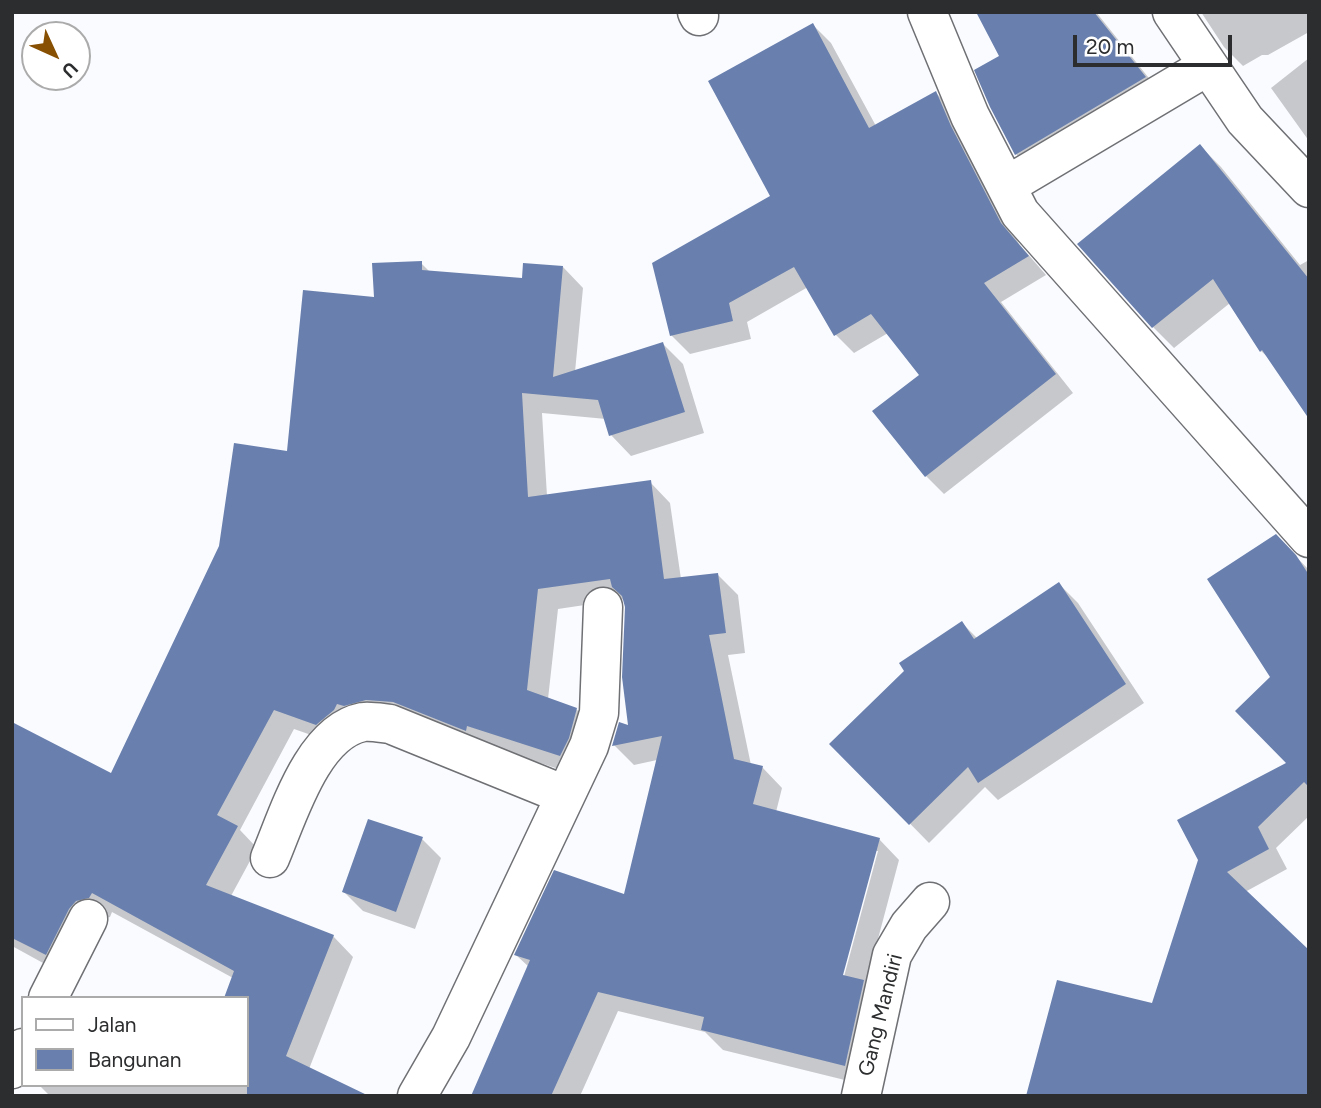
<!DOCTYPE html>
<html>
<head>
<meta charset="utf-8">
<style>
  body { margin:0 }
  #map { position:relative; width:1321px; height:1108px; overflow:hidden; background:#f9fbff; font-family:Figtree,sans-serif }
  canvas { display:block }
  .frame { position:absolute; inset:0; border:14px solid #2c2d2e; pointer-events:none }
  .legend { position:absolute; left:21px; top:996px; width:228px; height:91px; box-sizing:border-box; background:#fff; border:2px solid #ababab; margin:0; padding:9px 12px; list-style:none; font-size:21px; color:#2c2d2e }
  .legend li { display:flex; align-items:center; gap:14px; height:35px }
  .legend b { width:35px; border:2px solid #ababab }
  .north { position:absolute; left:21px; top:21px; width:70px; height:70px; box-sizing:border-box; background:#fff; border:2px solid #ababab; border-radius:50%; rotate:135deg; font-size:19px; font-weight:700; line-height:28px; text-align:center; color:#2c2d2e }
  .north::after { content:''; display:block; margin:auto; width:24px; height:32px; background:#885002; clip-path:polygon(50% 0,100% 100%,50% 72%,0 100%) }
  .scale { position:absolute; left:1073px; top:35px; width:159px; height:32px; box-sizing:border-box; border:4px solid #2c2d2e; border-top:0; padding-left:9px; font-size:21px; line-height:24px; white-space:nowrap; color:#2c2d2e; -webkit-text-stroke:5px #fff; paint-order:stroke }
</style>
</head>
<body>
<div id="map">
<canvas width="1321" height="1108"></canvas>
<div class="frame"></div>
<ul class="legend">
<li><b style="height:9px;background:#fff"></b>Jalan</li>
<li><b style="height:19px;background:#697fad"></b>Bangunan</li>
</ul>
<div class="north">U</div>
<div class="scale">20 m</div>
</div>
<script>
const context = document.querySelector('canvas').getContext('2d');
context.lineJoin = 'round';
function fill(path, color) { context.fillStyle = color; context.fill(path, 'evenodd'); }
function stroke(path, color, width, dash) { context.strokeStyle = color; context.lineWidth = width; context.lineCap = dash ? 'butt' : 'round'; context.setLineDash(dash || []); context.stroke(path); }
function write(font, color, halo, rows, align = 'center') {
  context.font = font + ' Figtree,sans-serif'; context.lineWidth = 7; context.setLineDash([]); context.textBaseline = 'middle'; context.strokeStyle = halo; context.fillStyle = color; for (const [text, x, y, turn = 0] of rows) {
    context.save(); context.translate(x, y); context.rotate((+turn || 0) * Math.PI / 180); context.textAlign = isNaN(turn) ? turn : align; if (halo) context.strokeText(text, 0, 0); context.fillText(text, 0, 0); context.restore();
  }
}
fill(new Path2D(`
  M 978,12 L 1096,12 L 1164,97 L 1035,173 L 1016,154 L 991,106 L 1001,57 Z
  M 1201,12 L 1309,12 L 1309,32 L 1268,55 L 1262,55 L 1243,66 L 1224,47 Z
  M 813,25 L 831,43 L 876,126 L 936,93 L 954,111 L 969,146 L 1019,244 L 1046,275 L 1001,302 L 1073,393 L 944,494 L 926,476 L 922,375 L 888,333 L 854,353 L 835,334 L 808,287 L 747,322 L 751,339 L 690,354 L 671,335 L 772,197 Z
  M 1309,58 L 1309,141 L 1271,88 Z
  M 1200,146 L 1221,167 L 1300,265 L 1309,260 L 1309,416 L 1272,361 L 1261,351 L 1230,303 L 1174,348 L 1153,327 Z
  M 421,263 L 431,273 L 523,280 L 563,267 L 583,288 L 575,372 L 663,344 L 683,364 L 704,433 L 631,456 L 611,435 L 606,419 L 542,413 L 547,496 L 650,482 L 670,503 L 681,579 L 718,575 L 738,595 L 745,653 L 728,655 L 751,765 L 762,767 L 782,788 L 776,812 L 879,839 L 899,860 L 866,984 L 884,1002 L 865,1085 L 723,1050 L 705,1032 L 618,1011 L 580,1096 L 508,1096 L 529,967 L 516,955 L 625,896 L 657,760 L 634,765 L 614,745 L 630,728 L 625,599 L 558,609 L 548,699 L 576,709 L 597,729 L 580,776 L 415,722 L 337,744 L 294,729 L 240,830 L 257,848 L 231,896 L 333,936 L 353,957 L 309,1069 L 365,1096 L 50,1096 L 39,1085 L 247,1085 L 247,998 L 233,978 L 112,912 L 110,917 L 96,921 L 65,975 L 12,946 L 12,864 L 112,775 L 288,453 L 376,299 ZM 874,851 L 878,851 L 842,984 L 839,983 Z
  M 1276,536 L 1309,570 L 1309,816 L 1276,848 L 1287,869 L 1245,892 L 1153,1005 L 1200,860 L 1288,763 L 1272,678 Z
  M 1059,584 L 1078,603 L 1144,703 L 998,800 L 985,787 L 929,843 L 832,744 L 962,623 L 977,638 Z
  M 422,839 L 441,858 L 415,929 L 363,911 L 344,892 Z`), '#0003');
fill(new Path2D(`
  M 976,12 L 1094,12 L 1146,77 L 1015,155 L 990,107 L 974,70 L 999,56 Z
  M 813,23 L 869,128 L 936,91 L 951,126 L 1001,223 L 1029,256 L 984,283 L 1056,374 L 925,477 L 872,411 L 919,375 L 871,314 L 834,336 L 794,267 L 729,303 L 733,321 L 670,336 L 652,263 L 770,196 L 708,81 Z
  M 1200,144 L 1309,279 L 1309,419 L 1262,350 L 1260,352 L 1213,279 L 1152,328 L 1077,244 Z
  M 422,261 L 422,270 L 522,278 L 523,263 L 563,266 L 553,377 L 663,342 L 685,412 L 609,436 L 598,400 L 522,393 L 528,497 L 651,480 L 664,579 L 718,573 L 726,633 L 709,635 L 734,759 L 763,766 L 753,804 L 880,838 L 843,975 L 864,980 L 845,1066 L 701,1030 L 704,1017 L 598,992 L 551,1096 L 471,1096 L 530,960 L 514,955 L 554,870 L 624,894 L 662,736 L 612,746 L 619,722 L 628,725 L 622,677 L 625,607 L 622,596 L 612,587 L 610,579 L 538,589 L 527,690 L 577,708 L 569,738 L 560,756 L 467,726 L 466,731 L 393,702 L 366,700 L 344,706 L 337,704 L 334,710 L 316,725 L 274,710 L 217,815 L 238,826 L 206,885 L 334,935 L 286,1056 L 369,1096 L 247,1096 L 247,998 L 224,998 L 234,971 L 92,893 L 89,898 L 76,901 L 69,909 L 46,955 L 12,938 L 12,722 L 111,773 L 219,546 L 234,443 L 287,451 L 303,290 L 374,297 L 372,263 Z
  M 1276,534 L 1296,555 L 1309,575 L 1309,787 L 1304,782 L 1258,827 L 1269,849 L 1227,872 L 1309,950 L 1309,1096 L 1026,1096 L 1057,980 L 1152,1003 L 1198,860 L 1177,820 L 1286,763 L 1235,711 L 1270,677 L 1207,579 Z
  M 1059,582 L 1126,684 L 978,783 L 968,767 L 909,825 L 829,744 L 904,671 L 899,663 L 962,621 L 974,639 Z
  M 368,819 L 423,837 L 396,912 L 342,892 Z`), '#697fad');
const street = new Path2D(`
  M 697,12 L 699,16
  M 927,12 L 970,116 L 1020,213 L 1309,538
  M 1172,12 L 1245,120 L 1309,188
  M 1006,186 L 1208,66
  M 270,858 C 288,816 312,732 363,722 C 371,721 381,723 390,724 L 565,795
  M 48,998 L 88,919
  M 12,1069 L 23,1048
  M 417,1096 L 451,1037 L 589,746 L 599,713 L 603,607
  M 861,1096 L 892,955 L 909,926 L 930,902`);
stroke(street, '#6f7074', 41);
stroke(street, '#fff', 38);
write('21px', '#2c2d2e', '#fff', [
  ["Gang Mandiri",881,1015,-76]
]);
</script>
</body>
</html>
